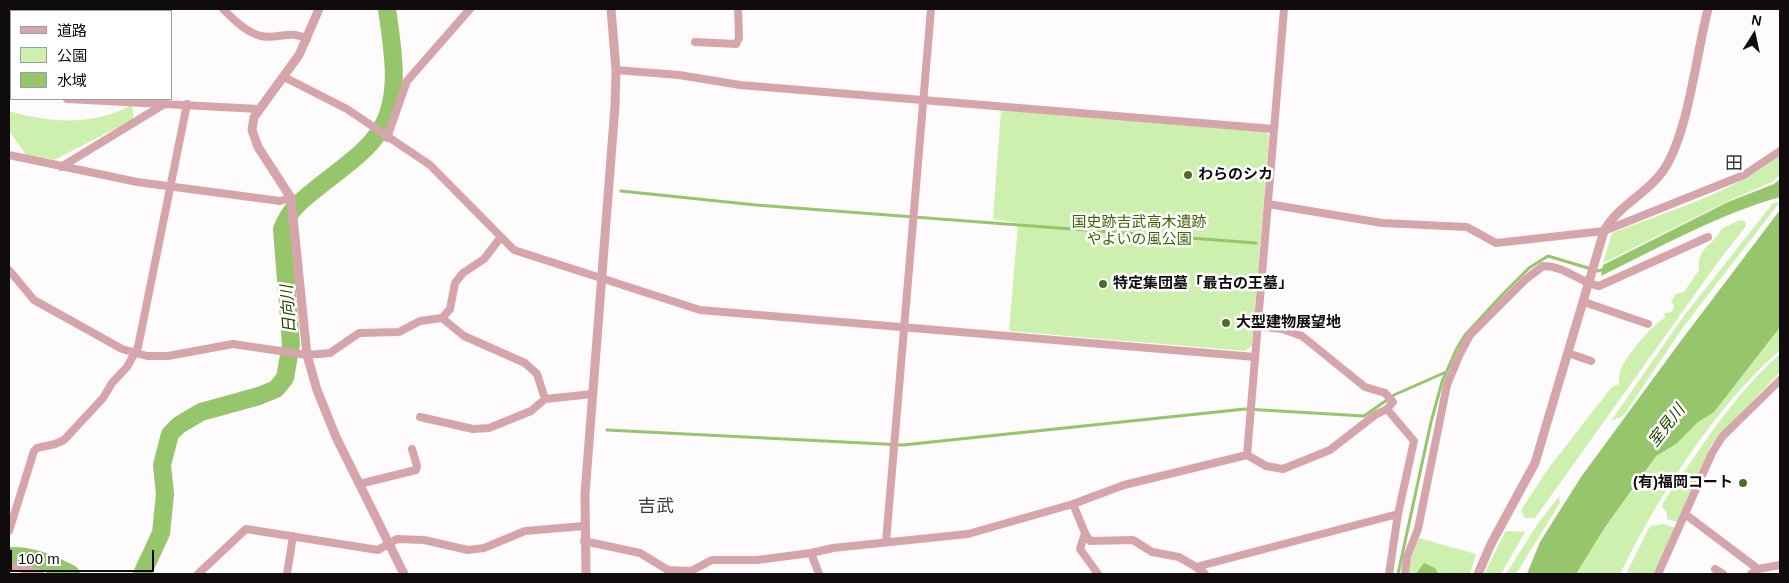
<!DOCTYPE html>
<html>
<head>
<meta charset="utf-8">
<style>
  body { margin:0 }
  #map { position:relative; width:1789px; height:583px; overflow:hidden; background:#fdfbfb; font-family:Arial,"Noto Sans JP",sans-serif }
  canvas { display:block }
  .frame { position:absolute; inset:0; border:10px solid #100c0d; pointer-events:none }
  .legend { position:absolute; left:10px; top:10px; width:162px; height:90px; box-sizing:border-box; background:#fff; border:1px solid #9f9e9e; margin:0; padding:6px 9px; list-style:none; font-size:15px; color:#100c0d }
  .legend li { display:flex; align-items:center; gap:10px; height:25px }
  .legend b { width:25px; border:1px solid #9f9e9e }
  .north { position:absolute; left:1729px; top:10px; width:50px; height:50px; -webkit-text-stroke:4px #fff; paint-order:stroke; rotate:10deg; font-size:14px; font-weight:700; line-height:20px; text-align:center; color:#100c0d }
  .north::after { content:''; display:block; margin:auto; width:18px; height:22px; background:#100c0d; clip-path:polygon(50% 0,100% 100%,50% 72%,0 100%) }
  .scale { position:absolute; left:10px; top:550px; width:144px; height:22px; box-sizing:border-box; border:2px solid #100c0d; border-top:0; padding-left:6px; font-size:15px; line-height:18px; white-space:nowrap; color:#100c0d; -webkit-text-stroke:4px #fff; paint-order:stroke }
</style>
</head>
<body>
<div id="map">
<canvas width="1789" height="583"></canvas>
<div class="frame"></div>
<ul class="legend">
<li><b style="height:6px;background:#d6a5ac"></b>道路</li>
<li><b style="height:14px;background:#cdf0af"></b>公園</li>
<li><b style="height:14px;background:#97c56b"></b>水域</li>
</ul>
<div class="north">N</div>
<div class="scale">100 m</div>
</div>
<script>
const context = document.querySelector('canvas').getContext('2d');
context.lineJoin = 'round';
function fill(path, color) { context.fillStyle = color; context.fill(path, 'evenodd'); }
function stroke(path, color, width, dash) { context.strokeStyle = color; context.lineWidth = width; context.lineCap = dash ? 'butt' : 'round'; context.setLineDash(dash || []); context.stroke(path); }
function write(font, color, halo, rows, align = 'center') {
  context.font = font + ' Arial,"Noto Sans JP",sans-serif'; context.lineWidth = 5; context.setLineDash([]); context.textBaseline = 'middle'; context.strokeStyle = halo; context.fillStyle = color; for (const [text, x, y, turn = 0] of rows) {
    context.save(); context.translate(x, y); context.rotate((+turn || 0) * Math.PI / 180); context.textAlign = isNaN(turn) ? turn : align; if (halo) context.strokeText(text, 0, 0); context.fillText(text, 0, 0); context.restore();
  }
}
fill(new Path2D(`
  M 132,105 L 134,119 L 54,160 L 27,156 L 9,131 L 9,111 C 50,123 93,126 132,105 Z
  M 1001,110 L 1266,132 L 1269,136 L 1252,346 L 1245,351 L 1009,331 L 1018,223 L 993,219 Z
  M 1780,155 L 1780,175 L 1772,182 L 1728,201 L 1603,263 L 1612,233 C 1668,211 1733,193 1780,155 Z
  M 1780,202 L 1684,326 L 1623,416 L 1611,421 L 1683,317 L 1773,203 Z
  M 1740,220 L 1745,221 L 1746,226 L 1718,262 L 1535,518 L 1525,518 L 1521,510 L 1548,469 L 1611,388 L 1619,384 C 1619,380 1619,375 1620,372 C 1625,357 1651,325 1665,318 L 1664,313 L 1672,312 L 1674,306 L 1671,301 L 1676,294 L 1684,292 L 1699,270 C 1696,247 1716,244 1721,229 Z
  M 1780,320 L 1780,350 C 1714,408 1659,495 1620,574 L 1567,574 L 1645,464 Z
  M 1780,354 L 1780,372 L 1711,445 L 1677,522 L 1667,519 L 1667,513 L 1662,507 L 1663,503 C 1698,452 1733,395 1780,354 Z
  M 1559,496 L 1560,503 L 1516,574 L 1506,574 L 1537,525 Z
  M 1664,524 L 1675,528 L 1654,574 L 1626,574 L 1650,526 Z
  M 1509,531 L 1525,532 L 1501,574 L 1484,574 L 1505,532 Z
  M 1419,538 L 1476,554 L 1470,574 L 1409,574 L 1410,561 Z`), '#cdf0af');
fill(new Path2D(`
  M 1780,179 L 1780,197 C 1717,215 1660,247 1601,276 L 1603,265 L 1728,202 L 1774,184 Z
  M 1780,210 L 1780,327 L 1714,412 L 1698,422 L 1676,444 L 1656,456 L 1605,527 L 1576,574 L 1527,574 L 1540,542 L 1581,477 L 1683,338 Z
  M 1424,563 L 1435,568 L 1438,574 L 1416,574 Z`), '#97c56b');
stroke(new Path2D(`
  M 621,191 L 756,205 L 1256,243
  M 607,430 L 903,445 L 1245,409 L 1364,416 L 1394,395 L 1446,372
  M 1398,574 L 1431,422 L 1442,382 L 1456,350 L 1465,335 L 1502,295 L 1529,268 L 1548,256 L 1598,271 L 1605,269`), '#97c56b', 3);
stroke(new Path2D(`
  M 9,556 C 32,555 51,564 71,574
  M 142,574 L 161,533 L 165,494 L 162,465 L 170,434 L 179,425 L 201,412 L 259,396 L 276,389 L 285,378 L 291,344 L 282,229 C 291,206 304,199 322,184 C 342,168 368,151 381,129 C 402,95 392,46 387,9`), '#97c56b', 18);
stroke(new Path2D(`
  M 223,9 C 233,19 247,33 261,36 C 278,40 289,29 307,39
  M 45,11 L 46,9
  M 695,42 L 736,44 L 739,38 L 738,9
  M 616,70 L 679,75 L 740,85 L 1274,129
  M 284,77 L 347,109 L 430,165 L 514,250 L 700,310 L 1255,357
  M 9,82 L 11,83
  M 67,99 L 259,109
  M 387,138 L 407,81 L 470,9
  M 9,155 L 137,182 L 280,201 L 291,198
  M 61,167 L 166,103
  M 1268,204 L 1382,223 L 1467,227 L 1496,243 L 1604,231 L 1744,175 L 1780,151
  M 9,270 L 34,300 L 122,349 L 147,356 L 168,356 L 233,344 L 307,355 L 330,353 L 359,333 L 399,332 L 420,321 L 442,318 L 450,309 L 455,283 L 463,273 L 484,259 L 501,237
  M 1584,302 L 1648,324
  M 442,318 L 464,336 L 525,363 L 537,374 L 545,399
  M 1568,353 L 1591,361
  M 420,417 L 473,429 L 489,428 L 531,411 L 545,399 L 593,394
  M 1247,455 L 1284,9
  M 359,484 L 416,470 L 417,466 L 412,449
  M 1073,504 L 1124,485 L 1247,455 L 1266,466 L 1283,469 L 1330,450 L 1375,415 L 1387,409
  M 1685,514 L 1758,569
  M 9,531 L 34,451 L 37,448 L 55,444 L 64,440 L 103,398 L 112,383 L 127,367 L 138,347 L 187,104
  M 1085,533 L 1090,541 L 1133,540 L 1152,552 L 1179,557 L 1196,567
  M 584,541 L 640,553 L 668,570 L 691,571 L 712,560 L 757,560 L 811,553
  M 886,542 L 931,9
  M 9,565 L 40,574
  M 1715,569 L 1723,574
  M 198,574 L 246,529 L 378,550 L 397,539 L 424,540 L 468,550 L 484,548 L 525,531 L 584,526
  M 287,574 L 293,536
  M 819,574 L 811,553 L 833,548 L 968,534 L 1073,504 L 1085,533 L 1080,549 L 1098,574
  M 1205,574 L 1196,567 L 1398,514 L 1414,441 L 1387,409 L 1393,402 L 1385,393 L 1365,387 L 1302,336 L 1282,329 L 1258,326
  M 1389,574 L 1398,514
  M 1405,574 L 1407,557 L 1418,529 L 1447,385 L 1459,356 L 1470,335 L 1526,279 L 1543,266 C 1566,266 1578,282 1599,286 L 1708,237
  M 1658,574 L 1712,453 L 1722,437 L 1780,380
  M 1751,574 L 1758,569 L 1780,565`), '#d6a5ac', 8);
stroke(new Path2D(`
  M 319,9 L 299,55 L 254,117 L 252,130 L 258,147 L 291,198 L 307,355 L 317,390 L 336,437 L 404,574
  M 586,574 L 585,494 L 615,106 L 616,70 L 611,9
  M 1478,574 L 1491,544 L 1535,463 L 1604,231 C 1618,205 1649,193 1665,168 C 1689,129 1696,55 1708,9`), '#d6a5ac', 9);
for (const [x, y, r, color] of [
  [1188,175,5,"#4c6e26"],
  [1103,284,5,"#4c6e26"],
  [1226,323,5,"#4c6e26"],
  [1743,483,5,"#4c6e26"]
]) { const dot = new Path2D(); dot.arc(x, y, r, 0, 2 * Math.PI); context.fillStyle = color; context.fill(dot); stroke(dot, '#fff', 2); }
write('bold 15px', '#100c0d', '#fff', [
  ["わらのシカ",1198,175],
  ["特定集団墓「最古の王墓」",1113,284],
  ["大型建物展望地",1236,323],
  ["(有)福岡コート",1733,483,"right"]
], 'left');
write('15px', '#3c6400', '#fff', [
  ["国史跡吉武高木遺跡",1139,223],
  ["やよいの風公園",1139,240]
]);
write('italic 16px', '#284401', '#fff', [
  ["日向川",289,309,-94],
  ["室見川",1667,426,-52]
]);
write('18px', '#3f3536', '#fff', [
  ["田",1734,164],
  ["吉武",656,507]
]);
</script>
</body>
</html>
